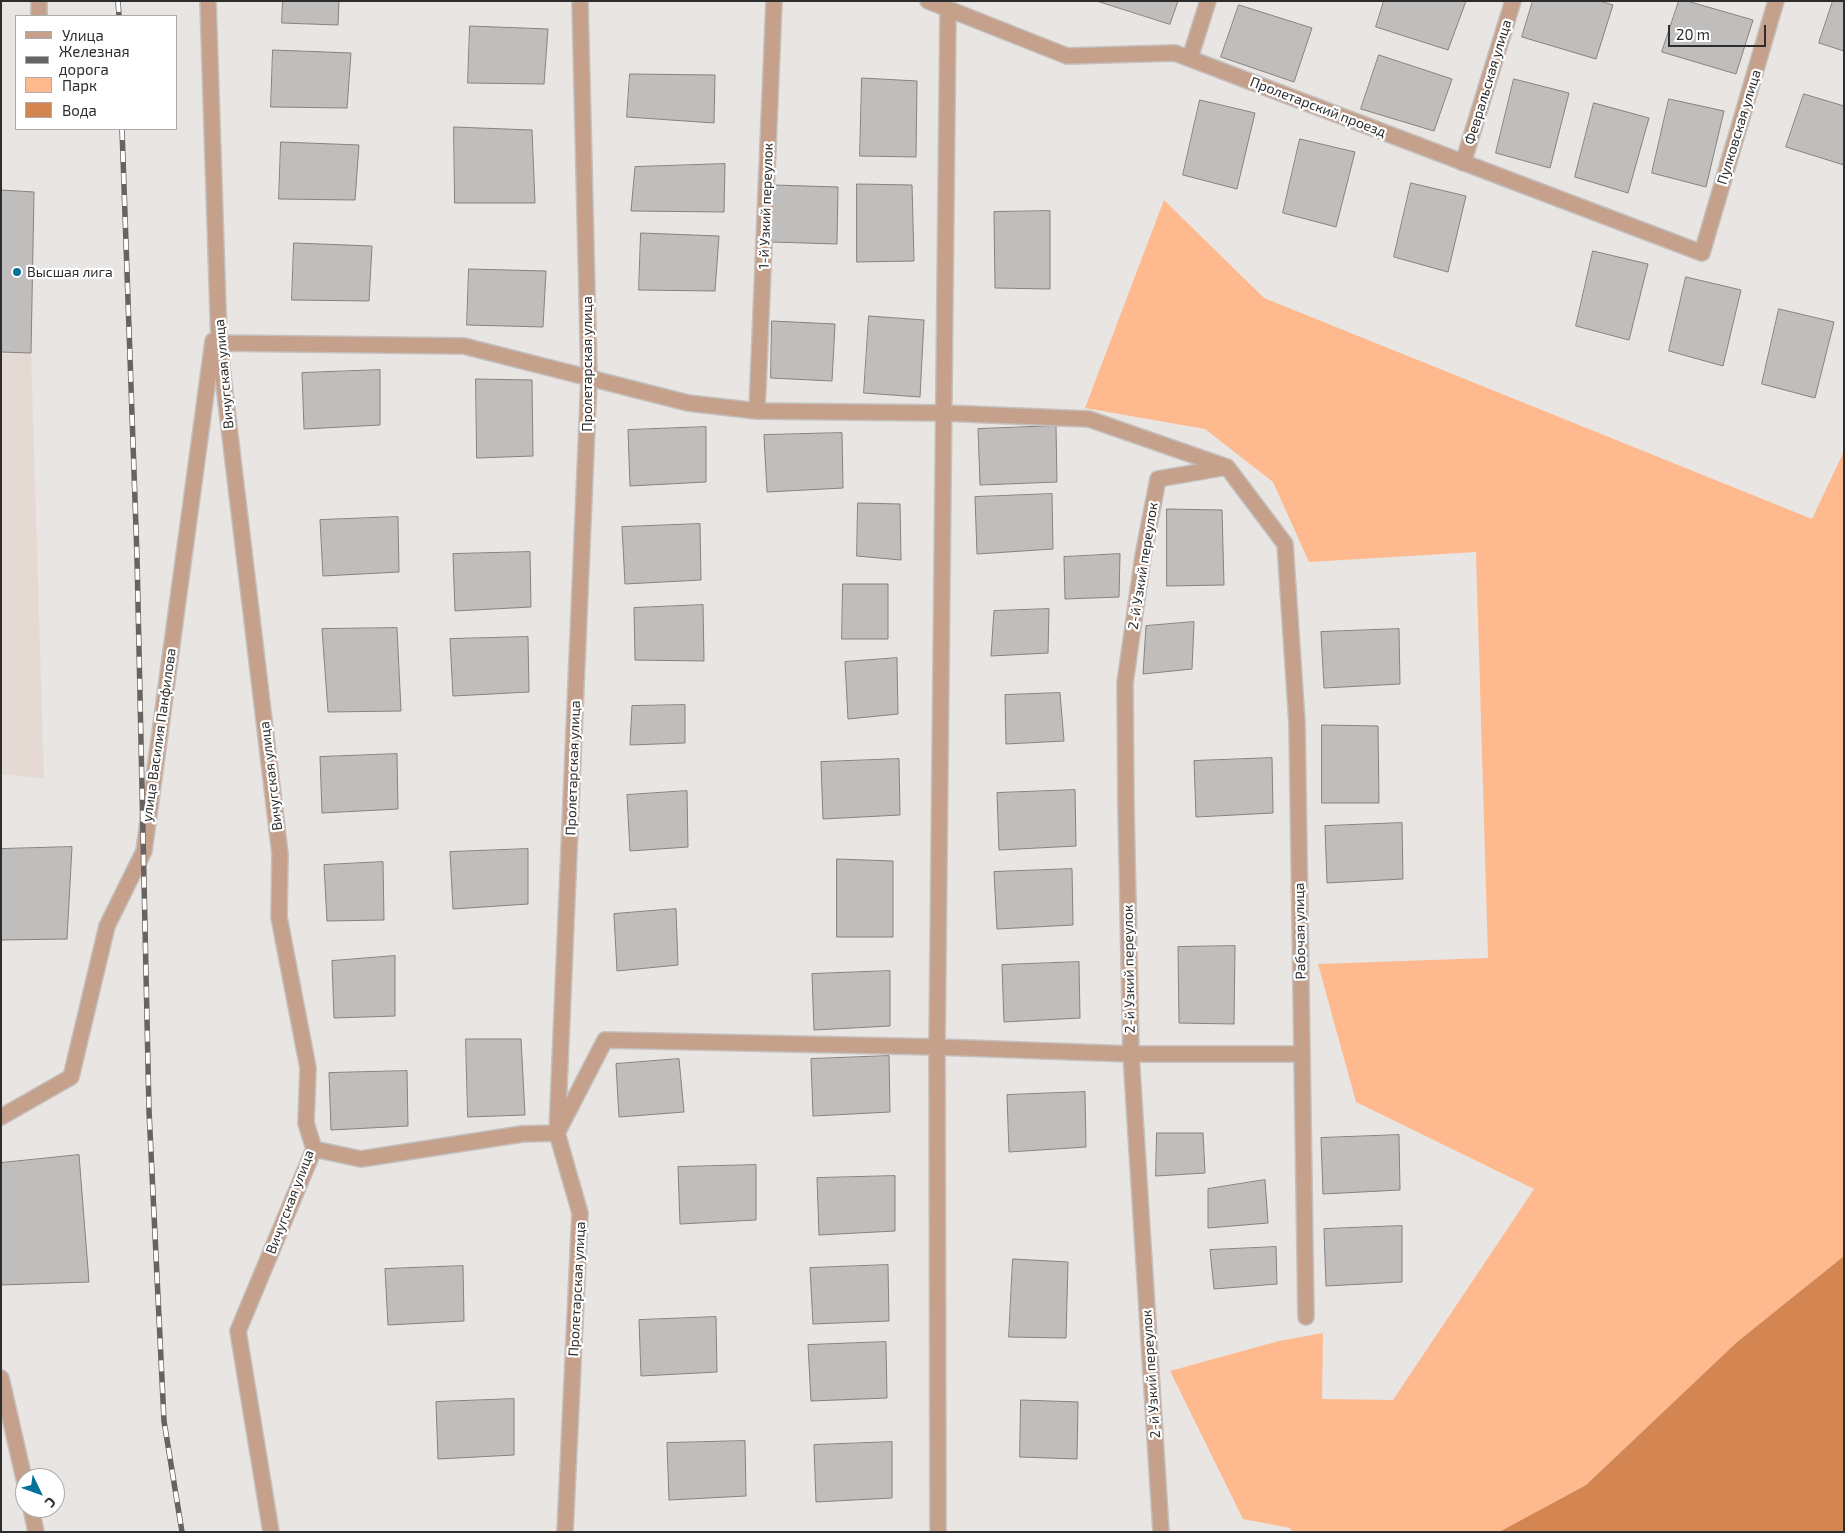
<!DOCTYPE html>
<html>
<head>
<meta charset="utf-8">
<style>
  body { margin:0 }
  #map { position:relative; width:1845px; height:1533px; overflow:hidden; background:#e8e5e3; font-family:"Exo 2",sans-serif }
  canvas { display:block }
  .frame { position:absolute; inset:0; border:2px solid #2e2d2d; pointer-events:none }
  .legend { position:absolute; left:15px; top:15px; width:162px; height:115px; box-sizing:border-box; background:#fff; border:1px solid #ababab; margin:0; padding:6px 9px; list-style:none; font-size:15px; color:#2e2d2d }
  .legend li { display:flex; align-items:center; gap:10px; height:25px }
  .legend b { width:25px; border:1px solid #ababab }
  .north { position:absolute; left:15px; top:1468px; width:50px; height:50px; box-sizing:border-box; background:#fff; border:1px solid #ababab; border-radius:50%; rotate:132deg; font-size:14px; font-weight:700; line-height:20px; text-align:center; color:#2e2d2d }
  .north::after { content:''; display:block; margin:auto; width:18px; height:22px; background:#00729c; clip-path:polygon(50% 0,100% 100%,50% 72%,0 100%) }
  .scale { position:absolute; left:1668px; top:25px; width:98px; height:22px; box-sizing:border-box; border:2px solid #2e2d2d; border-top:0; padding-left:6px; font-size:15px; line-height:18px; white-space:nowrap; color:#2e2d2d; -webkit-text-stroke:4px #fff; paint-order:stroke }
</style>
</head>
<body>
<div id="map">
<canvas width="1845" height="1533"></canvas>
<div class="frame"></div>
<ul class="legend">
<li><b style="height:6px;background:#c5a18b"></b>Улица</li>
<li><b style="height:6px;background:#656363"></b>Железная дорога</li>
<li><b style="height:14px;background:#feba8e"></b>Парк</li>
<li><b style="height:14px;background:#d48652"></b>Вода</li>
</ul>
<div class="north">С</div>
<div class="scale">20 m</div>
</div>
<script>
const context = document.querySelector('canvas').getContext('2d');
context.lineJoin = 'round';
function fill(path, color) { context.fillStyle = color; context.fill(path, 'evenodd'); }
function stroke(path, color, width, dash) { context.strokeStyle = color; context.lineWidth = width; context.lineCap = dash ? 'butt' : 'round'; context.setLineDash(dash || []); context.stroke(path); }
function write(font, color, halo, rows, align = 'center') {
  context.font = font + ' "Exo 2",sans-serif'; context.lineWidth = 4.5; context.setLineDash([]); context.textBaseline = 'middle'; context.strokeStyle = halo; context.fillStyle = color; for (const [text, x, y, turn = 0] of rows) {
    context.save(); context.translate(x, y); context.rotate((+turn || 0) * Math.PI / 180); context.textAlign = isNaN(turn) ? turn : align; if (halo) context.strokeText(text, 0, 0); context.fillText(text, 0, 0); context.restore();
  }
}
fill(new Path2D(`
  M 1,352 L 31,353 L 44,779 L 1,774 Z`), '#e4dad3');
fill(new Path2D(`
  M 1164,200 L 1264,298 L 1812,519 L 1844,451 L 1844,1256 L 1737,1342 L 1586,1485 L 1499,1532 L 1292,1532 L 1290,1528 L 1243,1519 L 1170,1371 L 1279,1341 L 1323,1333 L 1322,1399 L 1393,1400 L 1534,1189 L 1356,1102 L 1318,964 L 1488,958 L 1476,552 L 1309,562 L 1273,482 L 1205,429 L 1085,408 Z`), '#feba8e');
fill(new Path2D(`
  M 1844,1256 L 1844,1532 L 1499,1532 L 1586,1485 L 1737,1342 Z`), '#d48652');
const building = new Path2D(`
  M 283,1 L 339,1 L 338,25 L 282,23 Z
  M 1097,1 L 1178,1 L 1170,24 Z
  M 1384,1 L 1466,1 L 1448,50 L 1376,27 Z
  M 1533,1 L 1600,1 L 1613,5 L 1596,59 L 1522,37 Z
  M 1679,1 L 1687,1 L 1753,20 L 1736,74 L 1662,52 Z
  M 1833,1 L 1844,1 L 1844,51 L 1819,43 Z
  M 1239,5 L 1312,28 L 1294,82 L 1221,57 Z
  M 470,26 L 548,29 L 544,84 L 468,83 Z
  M 273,50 L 351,53 L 347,108 L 271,107 Z
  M 1379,55 L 1452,79 L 1434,131 L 1361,109 Z
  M 630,74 L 715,75 L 714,123 L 627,117 Z
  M 862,78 L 917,81 L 916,157 L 860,156 Z
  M 1514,79 L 1569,93 L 1550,168 L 1496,153 Z
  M 1804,94 L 1844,106 L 1844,165 L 1786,147 Z
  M 1669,99 L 1724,111 L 1706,187 L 1652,173 Z
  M 1200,100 L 1255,113 L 1237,189 L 1183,175 Z
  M 1594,103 L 1649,118 L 1628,193 L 1575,177 Z
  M 454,127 L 532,130 L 535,203 L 455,203 Z
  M 1300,139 L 1355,152 L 1336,227 L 1283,213 Z
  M 281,142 L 359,145 L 355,200 L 279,199 Z
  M 725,164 L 724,212 L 631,211 L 635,167 Z
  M 1411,183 L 1466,196 L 1448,272 L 1394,257 Z
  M 857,184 L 912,185 L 914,261 L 857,262 Z
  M 774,185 L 838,187 L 837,244 L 772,242 Z
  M 1,190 L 34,192 L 31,353 L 1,352 Z
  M 1050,211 L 1050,289 L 995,288 L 994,212 Z
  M 641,233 L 719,236 L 715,291 L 639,290 Z
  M 294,243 L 372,246 L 369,301 L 292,300 Z
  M 1593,251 L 1648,264 L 1629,340 L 1576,326 Z
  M 469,269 L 546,271 L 543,327 L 467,325 Z
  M 1686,277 L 1741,290 L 1723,366 L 1669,351 Z
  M 1779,309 L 1834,322 L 1815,398 L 1762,384 Z
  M 869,316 L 924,320 L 920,397 L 864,393 Z
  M 772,321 L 835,324 L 832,381 L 771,378 Z
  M 380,370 L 380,425 L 304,429 L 302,373 Z
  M 476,379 L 532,380 L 533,456 L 477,458 Z
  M 1056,426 L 1057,482 L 980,485 L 978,429 Z
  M 706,427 L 706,482 L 630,486 L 628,430 Z
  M 842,433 L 843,488 L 767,492 L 764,435 Z
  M 1052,494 L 1053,549 L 977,554 L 975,497 Z
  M 858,503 L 900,504 L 901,560 L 857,556 Z
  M 1167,509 L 1222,510 L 1224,585 L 1167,586 Z
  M 398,517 L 399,572 L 323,576 L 320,520 Z
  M 700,524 L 701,580 L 625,584 L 622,527 Z
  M 530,552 L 531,607 L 455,611 L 453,554 Z
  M 1120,554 L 1119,597 L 1065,599 L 1064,557 Z
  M 843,584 L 888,584 L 888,639 L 842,639 Z
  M 703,605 L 704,661 L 635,660 L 634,608 Z
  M 1049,609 L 1048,653 L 991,656 L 994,611 Z
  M 1194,622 L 1192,669 L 1143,674 L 1146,626 Z
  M 397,628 L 401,711 L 328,712 L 322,629 Z
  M 1399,629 L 1400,684 L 1324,688 L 1321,632 Z
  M 528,637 L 529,692 L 453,696 L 450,639 Z
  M 897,658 L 898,714 L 848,719 L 845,662 Z
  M 1060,693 L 1064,741 L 1006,744 L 1005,695 Z
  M 685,705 L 685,743 L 630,745 L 632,706 Z
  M 1322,725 L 1378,726 L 1379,803 L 1322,803 Z
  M 397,754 L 398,809 L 322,813 L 320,757 Z
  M 1272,758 L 1273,813 L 1196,817 L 1194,761 Z
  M 899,759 L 900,815 L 823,819 L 821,762 Z
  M 1075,790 L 1076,846 L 999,850 L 997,793 Z
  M 687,791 L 688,847 L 630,851 L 627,795 Z
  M 1402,823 L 1403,879 L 1327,883 L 1325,826 Z
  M 72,847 L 67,939 L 1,940 L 1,849 Z
  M 528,849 L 528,904 L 453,909 L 450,852 Z
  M 837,859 L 893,861 L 893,937 L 837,937 Z
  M 383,862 L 384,920 L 327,921 L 324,865 Z
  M 1072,869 L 1073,925 L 997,929 L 994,872 Z
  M 676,909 L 678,965 L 617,971 L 614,914 Z
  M 1235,946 L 1234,1024 L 1179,1023 L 1178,947 Z
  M 395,956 L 395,1016 L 334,1018 L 332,961 Z
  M 1079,962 L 1080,1018 L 1004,1022 L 1002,965 Z
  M 890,971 L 890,1026 L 814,1030 L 812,974 Z
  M 466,1039 L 521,1039 L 525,1115 L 468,1117 Z
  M 889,1056 L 890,1112 L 813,1116 L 811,1059 Z
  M 679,1059 L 684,1112 L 619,1117 L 616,1064 Z
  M 407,1071 L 408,1126 L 331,1130 L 329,1073 Z
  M 1085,1092 L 1086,1147 L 1009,1152 L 1007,1095 Z
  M 1157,1133 L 1203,1133 L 1205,1173 L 1156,1176 Z
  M 1399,1135 L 1400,1190 L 1323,1194 L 1321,1138 Z
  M 79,1155 L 89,1282 L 1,1285 L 1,1163 Z
  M 756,1165 L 756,1220 L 680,1224 L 678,1167 Z
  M 895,1176 L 895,1231 L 819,1235 L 817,1178 Z
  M 1265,1180 L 1268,1223 L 1208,1228 L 1208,1189 Z
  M 1402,1226 L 1402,1282 L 1326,1286 L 1324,1229 Z
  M 1276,1247 L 1277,1284 L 1214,1289 L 1210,1250 Z
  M 1013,1259 L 1068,1262 L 1066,1338 L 1009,1337 Z
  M 888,1265 L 889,1321 L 813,1324 L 810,1268 Z
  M 463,1266 L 464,1321 L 388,1325 L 385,1269 Z
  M 716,1317 L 717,1372 L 641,1376 L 639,1320 Z
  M 886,1342 L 887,1398 L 811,1401 L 808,1345 Z
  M 514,1399 L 514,1455 L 438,1459 L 436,1402 Z
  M 1021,1400 L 1078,1402 L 1077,1459 L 1020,1457 Z
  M 745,1441 L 746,1496 L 669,1500 L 667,1443 Z
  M 892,1442 L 892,1498 L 816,1502 L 814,1445 Z`);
fill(building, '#c0bebc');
stroke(building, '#858280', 1);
const minor = new Path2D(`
  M 39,1 L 39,16
  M 208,1 L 219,343 L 280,854 L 279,917 L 308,1068 L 306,1123 L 314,1149 L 238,1331 L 271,1532
  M 928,1 L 1067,56 L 1175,53 L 1702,253 L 1776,1
  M 1190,58 L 1208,1
  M 1463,163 L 1513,1
  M 219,343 L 464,346 L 688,403 L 757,411 L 942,413 L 1089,419 L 1227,467 L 1285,544 L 1297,723 L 1306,1317
  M 757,411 L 774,1
  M 1,1117 L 71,1077 L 107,926 L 144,851 L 213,341
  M 314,1149 L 361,1159 L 522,1134 L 557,1133 L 605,1040 L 937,1047 L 1131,1054 L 1302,1054
  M 1,1378 L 25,1483
  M 31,1508 L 36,1532
  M 565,1532 L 580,1213 L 557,1133 L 589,378 L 580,1
  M 938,1532 L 937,1047 L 948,10
  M 1161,1532 L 1131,1054 L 1126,807 L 1125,683 L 1143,556 L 1158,479 L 1227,467`);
stroke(minor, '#c3c0bf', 18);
stroke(minor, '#c5a18b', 15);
const rail = new Path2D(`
  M 118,1 L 119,16
  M 122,129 L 137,557 L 149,1111 L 164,1421 L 182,1532`);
stroke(rail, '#656363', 5.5);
stroke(rail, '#fff', 4, [11]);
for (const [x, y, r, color] of [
  [17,272,5,"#00729c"]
]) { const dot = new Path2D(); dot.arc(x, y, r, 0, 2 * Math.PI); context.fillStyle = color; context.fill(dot); stroke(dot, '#fff', 2); }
write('14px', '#2e2d2d', '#fff', [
  ["Февральская улица",1488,82,-73],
  ["Пролетарский проезд",1318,107,21],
  ["Пулковская улица",1739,127,-73],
  ["1-й Узкий переулок",766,206,-88],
  ["Пролетарская улица",587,364,-90],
  ["Вичугская улица",224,374,-95],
  ["2-й Узкий переулок",1143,566,-81],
  ["улица Василия Панфилова",159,735,-82],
  ["Пролетарская улица",573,768,-88],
  ["Вичугская улица",271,776,-97],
  ["Рабочая улица",1300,931,-91],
  ["2-й Узкий переулок",1129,969,-91],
  ["Вичугская улица",290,1202,-69],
  ["Пролетарская улица",577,1289,-87],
  ["2-й Узкий переулок",1151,1374,-94]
]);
write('14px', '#2e2d2d', '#fff', [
  ["Высшая лига",27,272]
], 'left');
</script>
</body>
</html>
